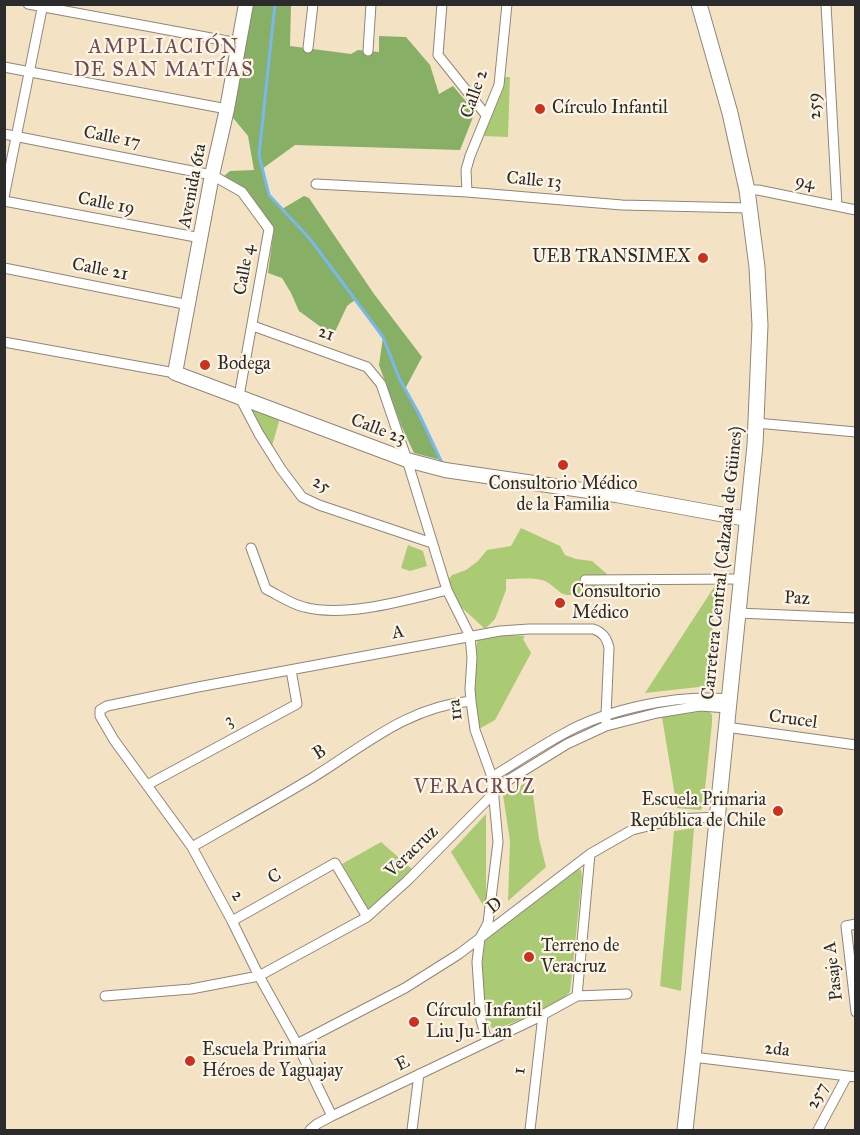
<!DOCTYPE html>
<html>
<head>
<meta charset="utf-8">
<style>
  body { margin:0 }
  #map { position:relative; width:860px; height:1135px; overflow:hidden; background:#f4e2c5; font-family:"IM FELL Great Primer",serif }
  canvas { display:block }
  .frame { position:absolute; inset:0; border:6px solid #2b2b2b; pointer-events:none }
</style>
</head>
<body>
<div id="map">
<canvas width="860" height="1135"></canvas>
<div class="frame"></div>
</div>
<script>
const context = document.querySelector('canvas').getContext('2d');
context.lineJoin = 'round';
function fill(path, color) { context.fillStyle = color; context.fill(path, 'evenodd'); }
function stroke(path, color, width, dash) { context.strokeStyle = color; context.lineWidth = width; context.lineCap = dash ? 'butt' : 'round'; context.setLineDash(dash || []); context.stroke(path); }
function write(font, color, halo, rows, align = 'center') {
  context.font = font + ' "IM FELL Great Primer",serif'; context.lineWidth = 4.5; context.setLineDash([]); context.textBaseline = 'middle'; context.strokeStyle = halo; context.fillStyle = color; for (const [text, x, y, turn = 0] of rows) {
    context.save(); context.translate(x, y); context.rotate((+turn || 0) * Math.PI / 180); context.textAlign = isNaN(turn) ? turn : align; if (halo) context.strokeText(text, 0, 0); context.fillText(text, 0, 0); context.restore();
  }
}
fill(new Path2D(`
  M 505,77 L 510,77 L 508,137 L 483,136 L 502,92 Z
  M 249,408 L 280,418 L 272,446 Z
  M 521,528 L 560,546 L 565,555 L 576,559 L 592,561 L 607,574 L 606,580 C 594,587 576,600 561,593 C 556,589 551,584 545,581 C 534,577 518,579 506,579 L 506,590 L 495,619 L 485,629 L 460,606 L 449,586 L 449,579 L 452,575 L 466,570 L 478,561 L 487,550 L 511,546 Z
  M 408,545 L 423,551 L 427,566 L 410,571 L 401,568 Z
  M 716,584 L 708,686 L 645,693 Z
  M 509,635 L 525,636 L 523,639 L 531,653 L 495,720 L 479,729 C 473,701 470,668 478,639 Z
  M 705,711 L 710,712 L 712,715 L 712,723 L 703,807 L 700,810 L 677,808 L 662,717 Z
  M 531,780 L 539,839 L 546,867 L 508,901 L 510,841 L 503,795 Z
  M 486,814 L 486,910 L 451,852 Z
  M 694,828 L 681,991 L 660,986 L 674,831 Z
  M 381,842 L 413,870 L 368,909 L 342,864 Z
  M 576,868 L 581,870 L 582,877 L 570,992 L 563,999 L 555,1005 L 500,1028 L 492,1028 C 475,1005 482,967 485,941 Z`), '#aacb74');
fill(new Path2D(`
  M 250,5 L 291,5 L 290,46 L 351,54 L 358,50 L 379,52 L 379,36 L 406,37 L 430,65 L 439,94 L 453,86 L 475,112 L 460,150 L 295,145 L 262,169 L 269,194 L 282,209 L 304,196 L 309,198 L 374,294 L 422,357 L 405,389 L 441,460 L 414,453 L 401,425 L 379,365 L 383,337 L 355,300 L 347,306 L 333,336 L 299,311 L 291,293 L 282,278 L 268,273 L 274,229 L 244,188 L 224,176 L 230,171 L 254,170 L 248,136 L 229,113 Z`), '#87af66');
stroke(new Path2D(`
  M 275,4 L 259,155 L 269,195 L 310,239 L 383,337 L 399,378 L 419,414 L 443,465`), '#78b8ec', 3);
const street = new Path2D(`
  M 28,4 L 238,43
  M 442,4 L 438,55 L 486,115
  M 826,4 L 837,206
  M 308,48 L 313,4
  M 368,51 L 371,4
  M 4,67 L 227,109
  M 4,134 L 212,175 L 242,192 L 269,229 L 239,396 L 259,434 L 281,469 L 302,497 L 319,505 L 432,543
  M 316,184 L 467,192 L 622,205 L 749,208
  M 747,190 L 758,190 L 856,210
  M 467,192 L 466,170 L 470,156 L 499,85 L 507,4
  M 4,197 L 43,4
  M 4,201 L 201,238
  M 4,268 L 189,305
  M 253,326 L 367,367 L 381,384 L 407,460 L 447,590 L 470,636 L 472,658 L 470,689 L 471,701 L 475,730 L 492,777 L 498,842 L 488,923 L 480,938 L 477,962 L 481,1020 L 487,1041
  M 4,342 L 175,373
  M 756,423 L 856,432
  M 251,548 L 266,589 C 278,595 291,604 304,607 C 345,618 406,600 447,590
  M 585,580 L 741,579
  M 738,613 L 856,618
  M 726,727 L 856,745
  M 492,777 C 515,763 539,747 563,734 C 607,709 678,694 729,699
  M 147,785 L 297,704 L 291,670
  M 192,847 C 232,824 272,802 312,778 C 364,746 407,707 471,701
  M 232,921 L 335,863 L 367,917
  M 856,924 L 846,926 L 856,1012
  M 105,996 L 191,989 L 259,976 L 367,917 L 407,881 L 494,793 L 510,779 L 567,744 L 606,726 L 657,713 L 700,706 L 728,708
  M 577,996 L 590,854
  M 297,1044 L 405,988 L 459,954 L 590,854 L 632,830 L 677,819 L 718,817
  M 693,1057 L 856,1077
  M 332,1116 L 297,1044 L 259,976 L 232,921 L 192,847 L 114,740 L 100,716 L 100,710 L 107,706 L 198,687 L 500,631 L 529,629 L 593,629 C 603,632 607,638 609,648 L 606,715 L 606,726
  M 310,1130 L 317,1124 L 332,1116 L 537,1018 L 577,996 L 627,994
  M 412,1130 L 419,1074
  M 530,1130 L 543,1015
  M 818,1130 L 847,1076`);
const secondary = new Path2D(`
  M 246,4 L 227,109 L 212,175 L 175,373 L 407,460 L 445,470 L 616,495 L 747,519`);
const primary = new Path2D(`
  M 685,1130 L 693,1057 L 755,445 L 760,325 L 757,267 L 747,190 L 730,113 L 699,4`);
stroke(street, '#908678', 11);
stroke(secondary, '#908678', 16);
stroke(primary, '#908678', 17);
stroke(street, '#fff', 9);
stroke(secondary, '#fff', 14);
stroke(primary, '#fff', 15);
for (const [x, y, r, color] of [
  [540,109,6,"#c8321e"],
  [703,258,6,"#c8321e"],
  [205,365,6,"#c8321e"],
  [563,465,6,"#c8321e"],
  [560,603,6,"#c8321e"],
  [778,811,6,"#c8321e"],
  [529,957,6,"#c8321e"],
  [414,1022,6,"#c8321e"],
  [190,1061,6,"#c8321e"]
]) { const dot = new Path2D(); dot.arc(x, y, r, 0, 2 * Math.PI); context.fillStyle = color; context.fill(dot); stroke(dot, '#fcf5e5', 2); }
write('18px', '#2b2b2b', '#fcf5e5', [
  ["Calle 2",475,94,-71],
  ["259",815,106,-93],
  ["Calle 17",112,138,11],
  ["Calle 13",534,181,5],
  ["94",805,183,11],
  ["Avenida 6ta",193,186,-79],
  ["Calle 19",106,204,11],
  ["Calle 21",100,270,11],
  ["Calle 4",245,270,-80],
  ["21",326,334,20],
  ["Calle 23",378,430,21],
  ["25",321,485,30],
  ["Carretera Central (Calzada de Güines)",723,563,-84],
  ["Paz",797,599,2],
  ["A",398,633,-11],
  ["1ra",456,710,-97],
  ["Crucel",793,720,8],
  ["3",229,721,-28],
  ["B",320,753,-32],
  ["Veracruz",412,852,-44],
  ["C",275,877,-29],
  ["2",237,896,62],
  ["D",495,906,-38],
  ["Pasaje A",834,971,-97],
  ["2da",777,1050,7],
  ["E",403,1064,-27],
  ["1",520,1071,-83],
  ["257",818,1096,-62]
]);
write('18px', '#2b2b2b', '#fcf5e5', [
  ["Círculo Infantil",552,109],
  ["UEB TRANSIMEX",691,258,"right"],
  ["Bodega",217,365],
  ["Consultorio Médico",563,485,"center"],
  ["de la Familia",563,506,"center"],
  ["Consultorio",572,593],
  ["Médico",572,614],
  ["Escuela Primaria",766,801,"right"],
  ["República de Chile",766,822,"right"],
  ["Terreno de",541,947],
  ["Veracruz",541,968],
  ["Círculo Infantil",426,1012],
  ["Liu Ju-Lan",426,1033],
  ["Escuela Primaria",202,1051],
  ["Héroes de Yaguajay",202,1072]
], 'left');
context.letterSpacing = '1.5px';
write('20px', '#694e56', '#fcf5e5', [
  ["AMPLIACIÓN",164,48],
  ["DE SAN MATÍAS",164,71],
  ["VERACRUZ",475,788]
]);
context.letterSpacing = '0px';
</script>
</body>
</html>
